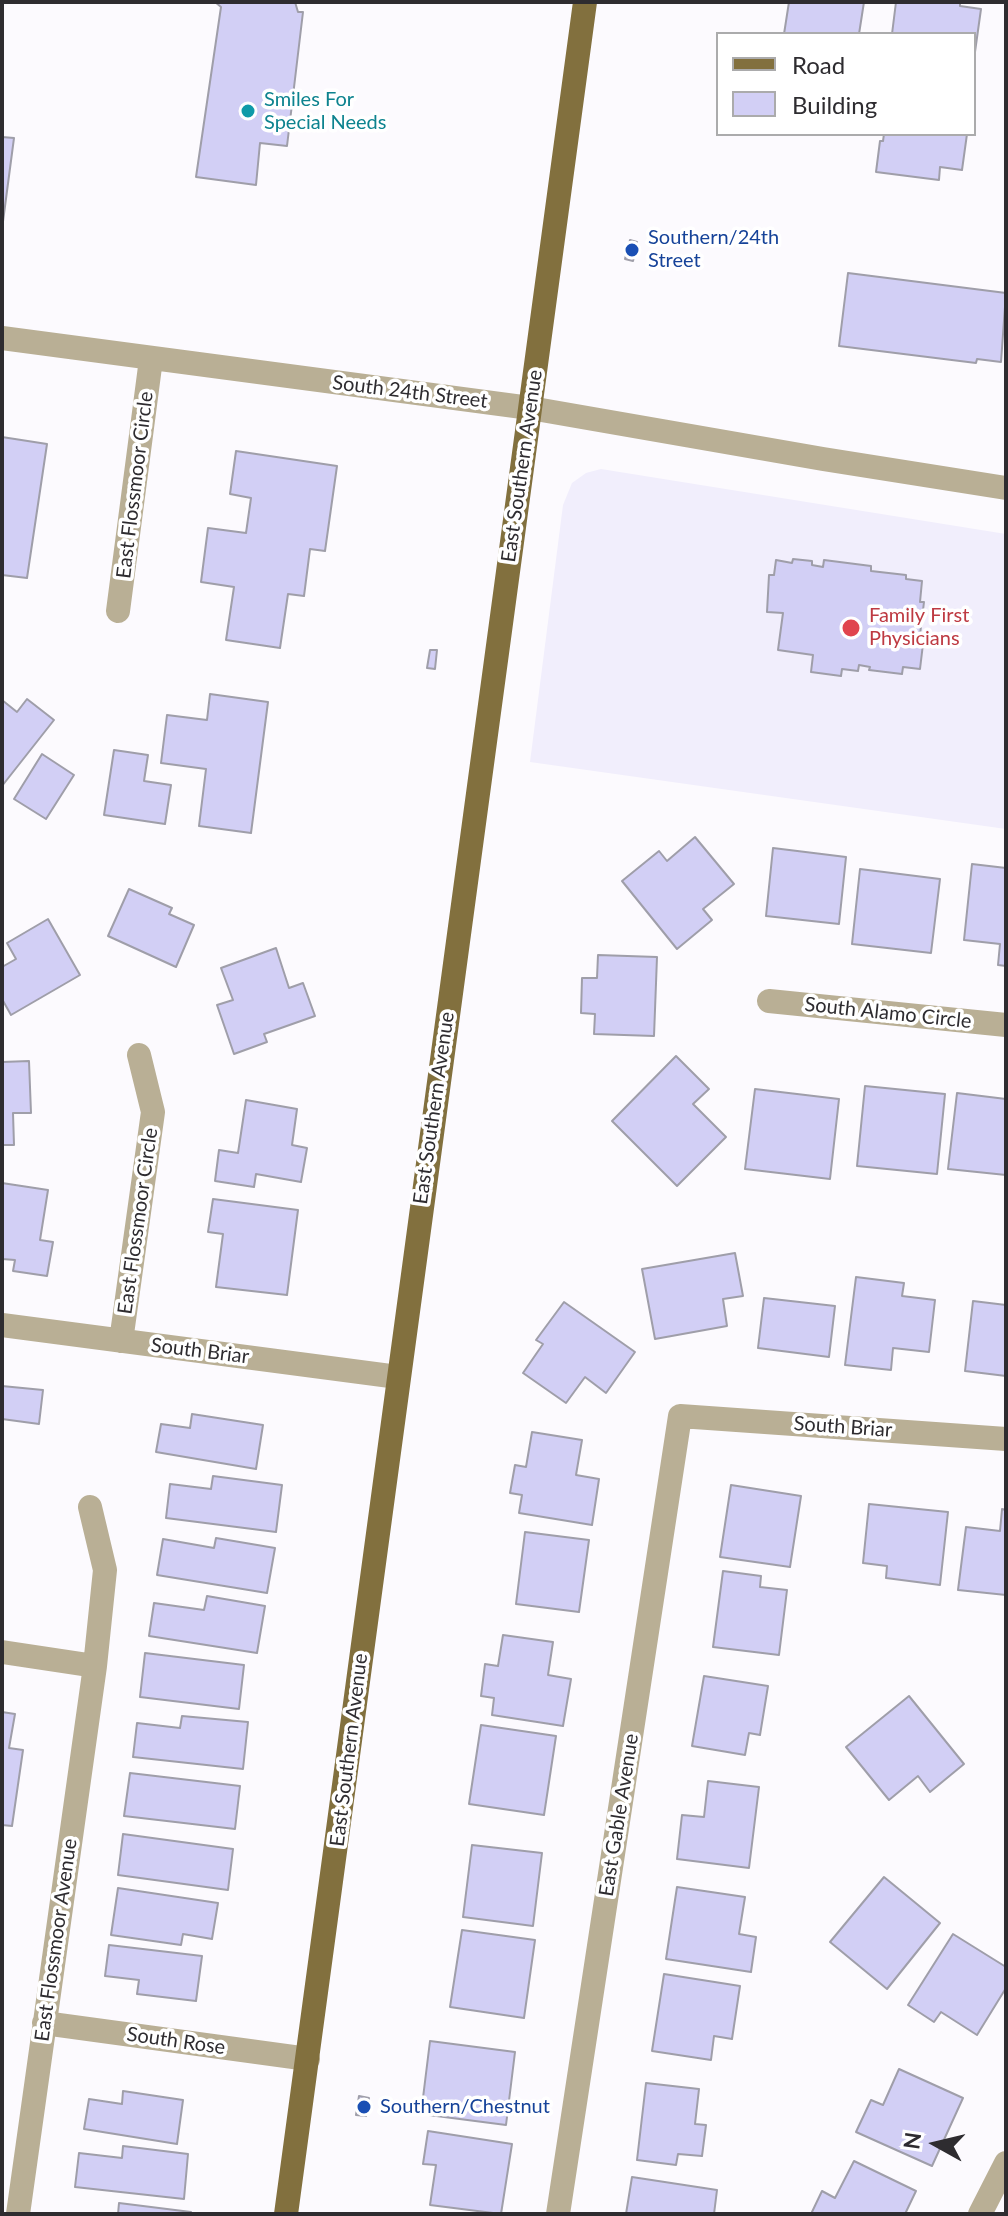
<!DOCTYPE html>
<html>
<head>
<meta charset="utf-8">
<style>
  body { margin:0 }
  #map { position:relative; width:1008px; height:2216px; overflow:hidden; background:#fcfafe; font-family:Lato,sans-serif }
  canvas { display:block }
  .frame { position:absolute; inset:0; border:4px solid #2e2c30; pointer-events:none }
  .legend { position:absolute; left:716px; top:32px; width:260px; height:104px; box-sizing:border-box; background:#fff; border:2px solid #ababac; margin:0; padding:10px 14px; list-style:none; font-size:24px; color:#2e2c30 }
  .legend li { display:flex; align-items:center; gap:16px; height:40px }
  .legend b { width:40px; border:2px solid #ababac }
  .north { position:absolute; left:896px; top:2104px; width:80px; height:80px; -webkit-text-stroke:6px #fff; paint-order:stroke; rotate:278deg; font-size:22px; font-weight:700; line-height:32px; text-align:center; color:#2e2c30 }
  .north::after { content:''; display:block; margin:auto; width:28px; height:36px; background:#2e2c30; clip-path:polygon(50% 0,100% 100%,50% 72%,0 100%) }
</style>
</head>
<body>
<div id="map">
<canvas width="1008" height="2216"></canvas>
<div class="frame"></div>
<ul class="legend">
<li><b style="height:10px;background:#82703e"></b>Road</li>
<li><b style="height:22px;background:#d2cff5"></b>Building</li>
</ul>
<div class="north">N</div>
</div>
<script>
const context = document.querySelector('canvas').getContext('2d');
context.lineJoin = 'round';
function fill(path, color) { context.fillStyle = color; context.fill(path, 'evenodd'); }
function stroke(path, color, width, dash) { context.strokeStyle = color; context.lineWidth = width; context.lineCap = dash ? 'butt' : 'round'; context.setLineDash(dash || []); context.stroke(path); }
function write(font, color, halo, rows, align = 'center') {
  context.font = font + ' Lato,sans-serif'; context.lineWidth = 7; context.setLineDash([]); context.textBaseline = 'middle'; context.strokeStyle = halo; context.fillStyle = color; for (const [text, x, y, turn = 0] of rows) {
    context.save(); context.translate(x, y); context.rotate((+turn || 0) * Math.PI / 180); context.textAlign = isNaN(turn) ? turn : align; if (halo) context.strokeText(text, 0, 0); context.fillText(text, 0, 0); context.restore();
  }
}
fill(new Path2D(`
  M 601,469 L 1006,534 L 1006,829 L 530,762 L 563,505 L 572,483 L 586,473 Z`), '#f1eefc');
const building = new Path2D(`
  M 215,2 L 295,2 L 298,12 L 303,12 L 287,146 L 260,143 L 256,185 L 196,177 L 221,7 Z
  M 789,2 L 864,2 L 859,34 L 784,34 Z
  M 896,2 L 960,2 L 960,6 L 981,9 L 974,59 L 974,34 L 892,34 Z
  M 884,134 L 967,134 L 962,170 L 940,167 L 939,180 L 876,172 L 880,141 L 883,141 Z
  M 2,137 L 14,138 L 2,229 Z
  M 630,240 L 637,242 L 633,261 L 625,259 Z
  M 848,273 L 1006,293 L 1001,362 L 977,359 L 976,363 L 839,346 Z
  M 2,437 L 47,444 L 27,578 L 2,575 Z
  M 236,451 L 337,466 L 325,551 L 310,549 L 304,596 L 288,594 L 280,648 L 226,640 L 234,587 L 201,582 L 208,528 L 246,533 L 251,498 L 230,494 Z
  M 793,559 L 812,561 L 812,565 L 823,567 L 824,560 L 871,566 L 871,571 L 906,575 L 906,579 L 922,581 L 920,602 L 924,602 L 919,643 L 923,644 L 920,669 L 903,667 L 902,674 L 869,670 L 870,667 L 859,665 L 858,671 L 842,669 L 841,676 L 811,672 L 813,655 L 778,650 L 783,613 L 767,612 L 769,575 L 774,575 L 776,560 L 792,563 Z
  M 430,650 L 437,650 L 435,669 L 427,668 Z
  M 210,694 L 268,702 L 251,833 L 199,826 L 206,769 L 161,763 L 167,715 L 207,720 Z
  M 27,699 L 54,720 L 2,786 L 2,700 L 17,712 Z
  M 114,750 L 148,755 L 144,781 L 171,785 L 165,824 L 104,815 Z
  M 42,754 L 74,775 L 46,819 L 14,799 Z
  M 695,837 L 734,884 L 703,909 L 712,920 L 677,949 L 622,881 L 659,851 L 667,861 Z
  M 773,848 L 846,857 L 839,924 L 766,916 Z
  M 972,864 L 1006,868 L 1006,966 L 998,965 L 1000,944 L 964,940 Z
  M 860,869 L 940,879 L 931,953 L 852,944 Z
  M 129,889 L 172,908 L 169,914 L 194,925 L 176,967 L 108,936 Z
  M 48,919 L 80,975 L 11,1015 L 2,999 L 2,967 L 16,959 L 7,943 Z
  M 276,948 L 289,988 L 303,983 L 315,1016 L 264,1034 L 267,1042 L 234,1054 L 217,1005 L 233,1000 L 221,968 Z
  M 598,955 L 657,957 L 654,1036 L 594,1034 L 595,1014 L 581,1013 L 582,978 L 597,978 Z
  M 676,1056 L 709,1089 L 693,1104 L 726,1137 L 677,1186 L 612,1121 Z
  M 29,1061 L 31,1113 L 13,1113 L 14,1145 L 2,1145 L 2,1062 Z
  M 865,1086 L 945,1094 L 937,1174 L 857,1166 Z
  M 755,1089 L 839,1099 L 830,1179 L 745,1169 Z
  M 957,1093 L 1006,1099 L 1006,1175 L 948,1169 Z
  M 246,1100 L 297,1109 L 292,1145 L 307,1148 L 301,1182 L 256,1174 L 254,1187 L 215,1181 L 219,1150 L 238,1153 Z
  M 2,1183 L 48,1190 L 40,1240 L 53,1242 L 47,1276 L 13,1271 L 15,1260 L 2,1259 Z
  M 213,1199 L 298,1210 L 287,1295 L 216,1287 L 223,1234 L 208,1232 Z
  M 735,1253 L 743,1296 L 723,1299 L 727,1326 L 655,1339 L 642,1269 Z
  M 856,1277 L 904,1283 L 902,1296 L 935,1300 L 929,1352 L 893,1348 L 891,1370 L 845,1365 Z
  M 764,1298 L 835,1306 L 829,1357 L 758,1348 Z
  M 973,1301 L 1006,1305 L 1006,1376 L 965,1371 Z
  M 564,1302 L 635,1352 L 606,1393 L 585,1377 L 566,1403 L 523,1373 L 543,1344 L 536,1340 Z
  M 2,1386 L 43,1390 L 39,1424 L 2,1419 Z
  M 192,1414 L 263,1425 L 256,1469 L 156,1452 L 161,1424 L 190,1428 Z
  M 532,1432 L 582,1440 L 576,1475 L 599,1479 L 592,1525 L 519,1513 L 522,1495 L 510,1493 L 515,1465 L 526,1467 Z
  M 213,1476 L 282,1485 L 276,1532 L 166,1518 L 170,1484 L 211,1489 Z
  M 731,1485 L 801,1496 L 790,1567 L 720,1557 Z
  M 869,1504 L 948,1512 L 940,1585 L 886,1578 L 887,1566 L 863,1563 Z
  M 1002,1509 L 1006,1510 L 1006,1595 L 958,1590 L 966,1527 L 1000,1531 Z
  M 525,1532 L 589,1540 L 579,1612 L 516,1604 Z
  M 216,1538 L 275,1548 L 267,1593 L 157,1575 L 163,1539 L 214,1548 Z
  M 723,1571 L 761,1576 L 760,1587 L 787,1590 L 779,1655 L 713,1647 Z
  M 207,1596 L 265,1606 L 257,1653 L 149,1636 L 154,1603 L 204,1610 Z
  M 503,1635 L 553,1642 L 548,1675 L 571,1679 L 563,1726 L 492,1715 L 494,1698 L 481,1696 L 485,1664 L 498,1666 Z
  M 145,1653 L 244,1665 L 239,1709 L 140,1697 Z
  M 704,1676 L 768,1686 L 760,1735 L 749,1733 L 745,1755 L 692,1746 Z
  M 909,1696 L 964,1764 L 930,1792 L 918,1776 L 889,1800 L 846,1747 Z
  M 2,1712 L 15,1714 L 9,1748 L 23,1750 L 12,1826 L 2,1825 Z
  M 182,1716 L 248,1722 L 243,1769 L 133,1757 L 137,1723 L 180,1728 Z
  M 481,1725 L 556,1736 L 544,1815 L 469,1804 Z
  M 130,1773 L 240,1786 L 235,1829 L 124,1816 Z
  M 708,1781 L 759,1787 L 749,1868 L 677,1859 L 682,1815 L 704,1817 Z
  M 123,1834 L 233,1849 L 228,1890 L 118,1875 Z
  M 472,1845 L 542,1853 L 533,1926 L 463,1917 Z
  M 884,1877 L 940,1923 L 887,1989 L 830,1942 Z
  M 677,1887 L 745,1897 L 739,1934 L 756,1937 L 751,1972 L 666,1959 Z
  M 118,1888 L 218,1903 L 212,1939 L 183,1934 L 181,1945 L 111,1935 Z
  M 462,1930 L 535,1940 L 524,2018 L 450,2007 Z
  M 953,1934 L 1006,1967 L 1006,1988 L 977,2035 L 941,2012 L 934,2022 L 908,2005 Z
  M 109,1945 L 202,1956 L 196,2001 L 137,1994 L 139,1980 L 105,1976 Z
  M 664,1974 L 740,1986 L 732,2039 L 714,2036 L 711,2060 L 652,2051 Z
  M 430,2041 L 515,2052 L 506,2125 L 421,2114 Z
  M 899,2069 L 963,2098 L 932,2166 L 856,2132 L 871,2100 L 883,2105 Z
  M 646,2083 L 699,2089 L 695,2124 L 706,2125 L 702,2156 L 678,2154 L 676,2165 L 637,2160 Z
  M 123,2091 L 183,2100 L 177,2144 L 84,2129 L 89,2099 L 122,2104 Z
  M 359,2096 L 369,2098 L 366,2116 L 356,2115 Z
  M 428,2131 L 512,2144 L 501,2214 L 430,2205 L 436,2165 L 423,2164 Z
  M 123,2146 L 188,2154 L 184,2199 L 75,2187 L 79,2153 L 122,2158 Z
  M 854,2161 L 916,2191 L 905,2214 L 811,2214 L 822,2191 L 835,2198 Z
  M 632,2177 L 717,2190 L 714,2214 L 626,2214 Z
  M 119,2203 L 191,2212 L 191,2214 L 118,2214 Z`);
fill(building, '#d2cff5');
stroke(building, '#9f9ea9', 2);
stroke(new Path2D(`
  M 2,338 L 530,408 L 823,459 L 1006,488
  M 118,611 L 151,359
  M 769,1001 L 1006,1025
  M 2,1325 L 398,1377
  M 121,1341 L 153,1112 L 139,1055
  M 2,1652 L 95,1666
  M 44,2023 L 308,2059
  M 18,2214 L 95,1666 L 105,1570 L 90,1507
  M 558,2214 L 680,1416 L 1006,1439
  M 980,2214 L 1006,2163`), '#b9af95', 24);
stroke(new Path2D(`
  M 286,2214 L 585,2`), '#82703e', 24);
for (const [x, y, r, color] of [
  [248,111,8,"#0f9aa8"],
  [632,250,8,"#1a4fb4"],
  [851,628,10,"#e0444e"],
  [364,2107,8,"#1a4fb4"]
]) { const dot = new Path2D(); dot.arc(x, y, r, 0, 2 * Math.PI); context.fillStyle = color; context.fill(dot); stroke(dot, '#fff', 3); }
write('20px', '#0d838f', '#fff', [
  ["Smiles For",264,100],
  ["Special Needs",264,123]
], 'left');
write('20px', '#164399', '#fff', [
  ["Southern/24th",648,238],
  ["Street",648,261],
  ["Southern/Chestnut",380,2107]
], 'left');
write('20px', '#2e2c30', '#fff', [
  ["South 24th Street",410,392,7],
  ["East Southern Avenue",522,466,-82],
  ["East Flossmoor Circle",135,485,-83],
  ["South Alamo Circle",888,1013,6],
  ["East Southern Avenue",434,1108,-82],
  ["East Flossmoor Circle",138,1221,-82],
  ["South Briar",200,1351,7],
  ["South Briar",843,1427,4],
  ["East Southern Avenue",349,1750,-83],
  ["East Gable Avenue",619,1815,-81],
  ["East Flossmoor Avenue",56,1940,-82],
  ["South Rose",176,2041,8]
]);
write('20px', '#be3a42', '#fff', [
  ["Family First",869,616],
  ["Physicians",869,639]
], 'left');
</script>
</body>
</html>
